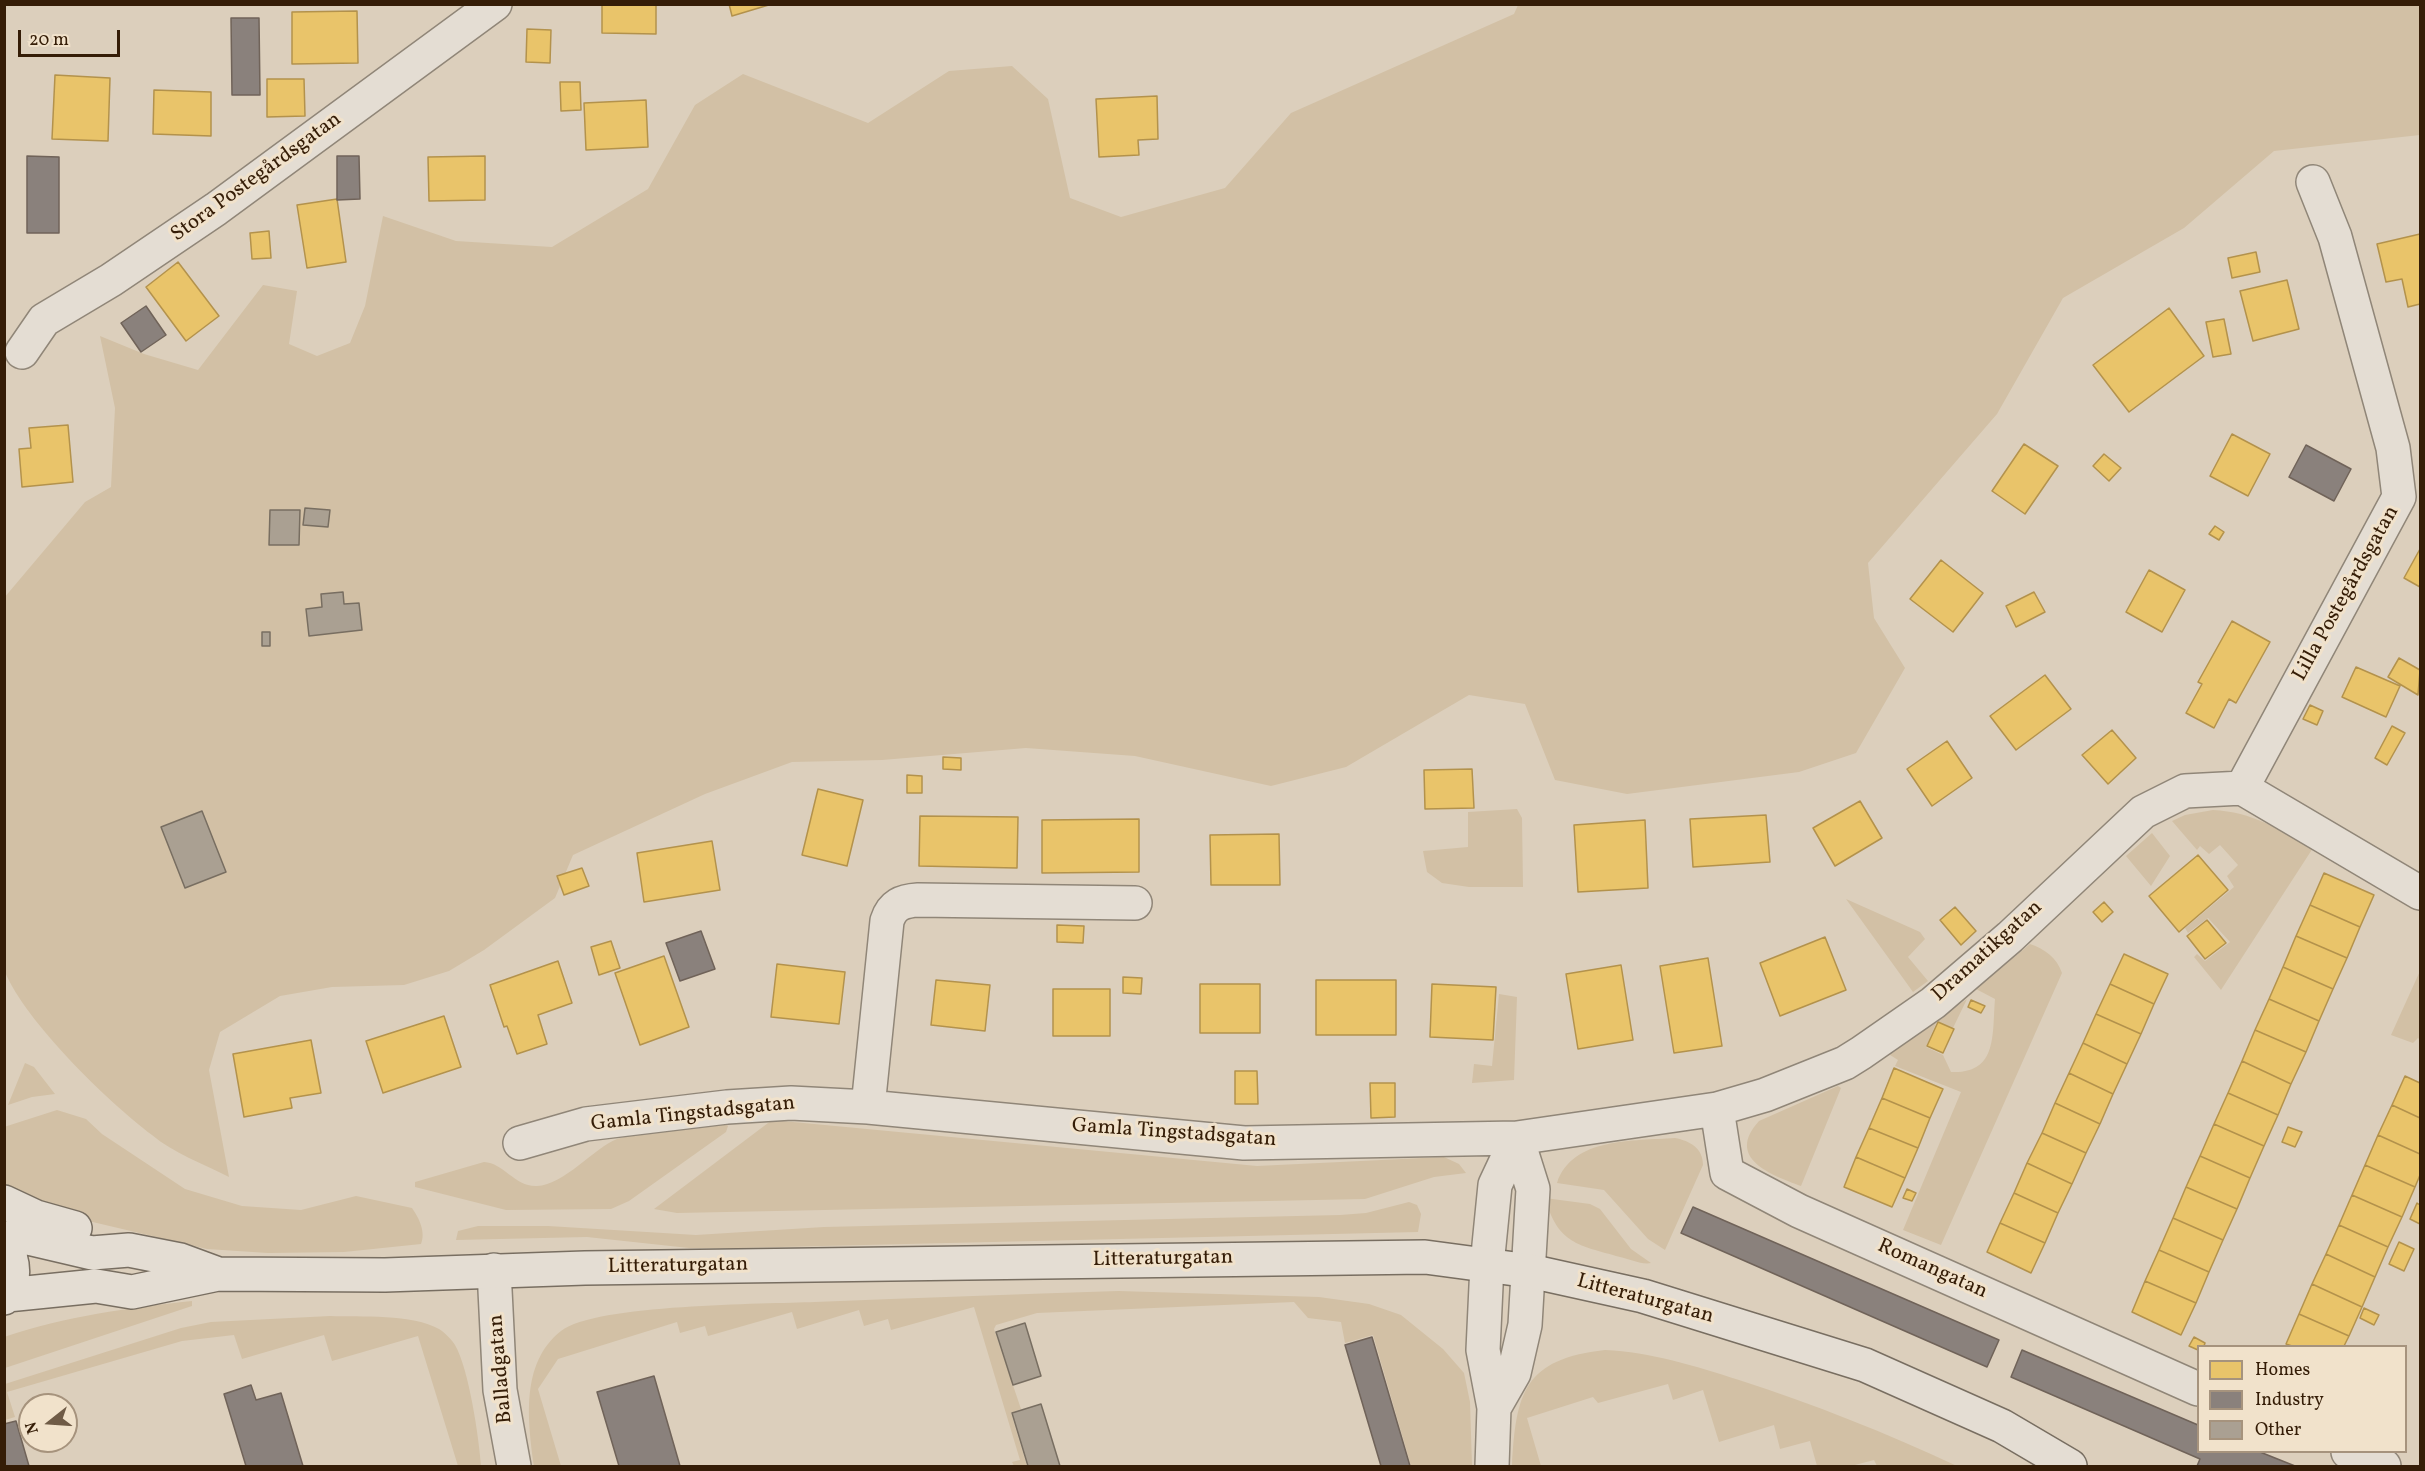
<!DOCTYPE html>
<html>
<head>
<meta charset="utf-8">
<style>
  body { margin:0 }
  #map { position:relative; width:2425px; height:1471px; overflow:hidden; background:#dccfbc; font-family:Vollkorn,serif }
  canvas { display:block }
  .frame { position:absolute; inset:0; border:6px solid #351d07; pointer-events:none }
  .legend { position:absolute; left:2197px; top:1345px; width:210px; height:108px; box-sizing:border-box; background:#f1e2cb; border:2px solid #a6937d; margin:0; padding:8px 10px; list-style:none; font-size:18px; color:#351d07 }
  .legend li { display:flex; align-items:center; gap:12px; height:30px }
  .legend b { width:30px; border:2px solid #a6937d }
  .north { position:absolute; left:18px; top:1393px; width:60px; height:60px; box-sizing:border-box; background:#f1e2cb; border:2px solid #a6937d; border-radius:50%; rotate:253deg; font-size:16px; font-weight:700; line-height:24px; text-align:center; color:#351d07 }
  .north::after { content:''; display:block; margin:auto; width:21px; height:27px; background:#6f5b46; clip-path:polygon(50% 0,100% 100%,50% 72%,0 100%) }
  .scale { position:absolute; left:18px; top:30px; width:102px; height:27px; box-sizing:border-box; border:3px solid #351d07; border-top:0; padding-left:8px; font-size:18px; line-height:21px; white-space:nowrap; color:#351d07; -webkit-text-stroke:4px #f1e2cb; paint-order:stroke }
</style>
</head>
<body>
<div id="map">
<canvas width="2425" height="1471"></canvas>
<div class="frame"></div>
<ul class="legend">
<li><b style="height:16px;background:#e9c46a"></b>Homes</li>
<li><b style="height:16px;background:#8a817c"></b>Industry</li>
<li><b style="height:16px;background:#aaa092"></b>Other</li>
</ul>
<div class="north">N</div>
<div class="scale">20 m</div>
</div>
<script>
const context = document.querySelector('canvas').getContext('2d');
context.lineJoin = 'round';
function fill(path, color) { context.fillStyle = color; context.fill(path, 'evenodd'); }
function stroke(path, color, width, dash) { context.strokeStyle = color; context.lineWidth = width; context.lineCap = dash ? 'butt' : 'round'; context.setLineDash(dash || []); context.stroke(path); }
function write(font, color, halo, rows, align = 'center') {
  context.font = font + ' Vollkorn,serif'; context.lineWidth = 6; context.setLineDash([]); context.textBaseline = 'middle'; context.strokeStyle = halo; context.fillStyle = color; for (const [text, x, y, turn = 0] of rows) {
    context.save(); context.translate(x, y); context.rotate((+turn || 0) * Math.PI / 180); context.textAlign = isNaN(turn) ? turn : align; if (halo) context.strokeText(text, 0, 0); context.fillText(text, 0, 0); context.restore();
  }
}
fill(new Path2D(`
  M 1518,5 L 2420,5 L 2420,135 L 2274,151 L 2184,228 L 2063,298 L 1997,414 L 1868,563 L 1874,618 L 1905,668 L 1856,753 L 1799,772 L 1627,794 L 1555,780 L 1525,704 L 1469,695 L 1346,767 L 1271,786 L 1135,756 L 1026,748 L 882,760 L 792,762 L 705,794 L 573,855 L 555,898 L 484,950 L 449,971 L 404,985 L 332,987 L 280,996 L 220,1032 L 209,1070 L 229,1177 C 204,1164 173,1153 152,1135 C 107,1101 26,1022 5,972 L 4,598 L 85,502 L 111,487 L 115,408 L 100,336 L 144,354 L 198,370 L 263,285 L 297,291 L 289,344 L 317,356 L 350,343 L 365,306 L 383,216 L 456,241 L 552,247 L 648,189 L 695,105 L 743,74 L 868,123 L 949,71 L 1012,66 L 1048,99 L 1070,198 L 1121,217 L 1225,188 L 1291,113 L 1514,14 Z
  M 1517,809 L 1522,818 L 1523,887 L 1469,887 L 1442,883 L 1427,872 L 1423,851 L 1468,847 L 1468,812 Z
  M 2213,810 C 2252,812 2279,829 2313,848 L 2221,990 L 2194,957 L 2197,954 L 2205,961 L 2230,942 L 2208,918 L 2188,933 L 2185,928 L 2234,887 L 2227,876 L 2238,865 L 2220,845 L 2209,854 L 2200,846 L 2197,850 L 2172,821 L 2185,815 Z
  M 2152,833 L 2170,856 L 2151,886 L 2126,856 Z
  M 1846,899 L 1920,932 L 1925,939 L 1908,957 L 1928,981 L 1913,992 Z
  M 2030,944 C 2045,949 2057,958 2062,973 L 1941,1245 L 1903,1230 L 1961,1092 L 1895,1066 L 1898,1060 L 1887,1053 L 1967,999 L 1953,1028 L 1937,1021 L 1926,1047 L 1943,1055 L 1951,1072 C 1998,1074 1992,1035 1995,999 L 1976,989 Z
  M 2420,971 L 2420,1040 L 2418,1038 L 2413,1043 L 2391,1035 Z
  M 1499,994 L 1517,997 L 1514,1080 L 1472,1083 L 1474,1064 L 1492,1066 Z
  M 25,1063 L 34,1067 L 55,1094 L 32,1097 L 8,1105 Z
  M 1838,1086 L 1841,1088 L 1801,1186 C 1771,1175 1725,1158 1759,1121 Z
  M 57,1110 L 86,1119 L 102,1134 L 185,1189 L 242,1206 L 301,1210 L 356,1196 L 412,1208 C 419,1218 426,1232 421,1244 L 344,1252 L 268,1253 L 207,1249 L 63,1215 L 5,1188 L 4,1127 Z
  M 772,1120 L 1257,1166 L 1444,1157 L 1459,1164 L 1466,1173 L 1434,1177 L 1365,1199 L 677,1213 L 654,1209 Z
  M 704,1121 L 725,1122 L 728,1126 L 726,1132 L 629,1201 L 611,1209 L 506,1210 L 415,1187 L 415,1182 L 484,1162 C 504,1163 515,1187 537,1186 C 564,1185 594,1148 617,1139 C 644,1130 676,1127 704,1121 Z
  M 1675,1138 C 1690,1141 1703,1148 1703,1165 L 1665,1250 L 1648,1239 L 1604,1190 L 1557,1183 C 1572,1137 1634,1141 1675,1138 Z
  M 1545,1198 L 1590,1204 L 1600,1209 L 1631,1249 L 1651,1263 C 1642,1265 1629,1259 1620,1257 C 1578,1245 1558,1244 1545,1198 Z
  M 1409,1202 L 1417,1205 L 1421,1214 L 1418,1232 L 736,1248 L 689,1248 L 587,1237 L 456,1240 L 458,1231 L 478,1226 L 548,1226 L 696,1235 L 824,1227 L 1340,1215 L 1366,1213 Z
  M 1118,1291 L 1319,1297 L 1369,1304 L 1401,1315 L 1443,1349 L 1464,1373 L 1470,1402 L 1472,1466 L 1411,1466 L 1373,1335 L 1345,1343 L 1341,1322 L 1308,1318 L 1294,1302 L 1037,1313 L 996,1325 L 994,1329 L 1021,1409 L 1011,1413 L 1027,1466 L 1014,1466 L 1012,1462 L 1020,1460 L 974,1307 L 891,1330 L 888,1319 L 864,1326 L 859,1310 L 797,1329 L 792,1312 L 708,1336 L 705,1326 L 680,1333 L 677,1322 L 558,1359 L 538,1389 L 561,1466 L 534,1466 C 528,1422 520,1363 561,1331 C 595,1304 765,1304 815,1302 C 916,1298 1017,1294 1118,1291 Z
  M 192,1301 L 192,1306 L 5,1368 L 4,1337 C 66,1316 128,1308 192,1301 Z
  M 330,1316 C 360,1317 413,1314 439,1329 C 444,1332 452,1340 455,1345 C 469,1369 479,1438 481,1466 L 458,1466 L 418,1336 L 332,1361 L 324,1335 L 242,1359 L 234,1335 L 182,1341 L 7,1392 L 15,1417 L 5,1420 L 5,1384 L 181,1328 L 211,1322 Z
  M 1605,1350 C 1650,1352 1696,1366 1739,1380 C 1814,1404 1886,1433 1957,1466 L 1877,1466 L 1874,1460 L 1851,1466 L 1817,1466 L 1810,1441 L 1780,1449 L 1774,1425 L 1719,1442 L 1703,1390 L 1673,1400 L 1668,1384 L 1598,1403 L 1593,1397 L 1527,1418 L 1541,1466 L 1512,1466 C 1516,1393 1524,1359 1605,1350 Z`), '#d2c0a5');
const homes = new Path2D(`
  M 602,4 L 656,4 L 656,34 L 602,33 Z
  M 729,4 L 772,4 L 732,16 Z
  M 357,11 L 358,63 L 292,64 L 292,12 Z
  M 527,29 L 551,30 L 550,63 L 526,62 Z
  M 55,75 L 110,78 L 108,141 L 52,139 Z
  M 267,79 L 304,79 L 305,116 L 267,117 Z
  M 560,82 L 580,82 L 581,110 L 561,111 Z
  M 154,90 L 211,92 L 211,136 L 153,134 Z
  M 1157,96 L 1158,139 L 1138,140 L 1139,155 L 1099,157 L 1096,99 Z
  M 646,100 L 648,147 L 586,150 L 584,103 Z
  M 485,156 L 485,200 L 429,201 L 428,157 Z
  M 337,199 L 346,262 L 307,268 L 297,205 Z
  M 269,231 L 271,258 L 252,259 L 250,233 Z
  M 2420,234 L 2420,304 L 2408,307 L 2402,279 L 2386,282 L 2377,244 Z
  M 2256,252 L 2260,272 L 2232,278 L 2228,258 Z
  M 178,262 L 219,316 L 186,341 L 146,287 Z
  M 2287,280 L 2299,329 L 2253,341 L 2240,291 Z
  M 2169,308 L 2204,356 L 2129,412 L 2093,365 Z
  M 2224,319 L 2231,354 L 2213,357 L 2206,322 Z
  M 68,425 L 73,482 L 22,487 L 19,449 L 31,448 L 29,428 Z
  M 2232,434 L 2270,454 L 2248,496 L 2210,476 Z
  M 2024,444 L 2058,466 L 2025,514 L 1992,491 Z
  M 2104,454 L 2121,468 L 2109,481 L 2093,466 Z
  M 2215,526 L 2224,532 L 2219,540 L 2209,534 Z
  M 2420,549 L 2420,587 L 2404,578 Z
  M 1941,560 L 1983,593 L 1953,632 L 1910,599 Z
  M 2149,570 L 2185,590 L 2162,632 L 2126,612 Z
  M 2034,592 L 2045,612 L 2016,627 L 2006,606 Z
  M 2232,621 L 2270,642 L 2236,703 L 2229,699 L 2214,728 L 2186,713 L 2202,684 L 2198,682 Z
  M 2399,658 L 2420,670 L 2418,695 L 2388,677 Z
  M 2356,667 L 2400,686 L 2386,717 L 2342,697 Z
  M 2045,675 L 2071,709 L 2016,750 L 1990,716 Z
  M 2310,705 L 2323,711 L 2317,725 L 2303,719 Z
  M 2392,726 L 2405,733 L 2387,765 L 2375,758 Z
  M 2112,730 L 2136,758 L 2108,784 L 2082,755 Z
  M 1947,741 L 1972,778 L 1932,806 L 1907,769 Z
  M 943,757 L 961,758 L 961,770 L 943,769 Z
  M 1472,769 L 1474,808 L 1425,809 L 1424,770 Z
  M 907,775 L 922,776 L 922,793 L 907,793 Z
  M 818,789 L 863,800 L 847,866 L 802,855 Z
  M 1860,801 L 1882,838 L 1835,866 L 1813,828 Z
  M 1766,815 L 1770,862 L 1693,867 L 1690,819 Z
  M 920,816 L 1018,817 L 1017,868 L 919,866 Z
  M 1139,819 L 1139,872 L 1042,873 L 1042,820 Z
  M 1645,820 L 1648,888 L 1578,892 L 1574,825 Z
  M 1279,834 L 1280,885 L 1211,885 L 1210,835 Z
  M 712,841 L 720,890 L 644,902 L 637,853 Z
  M 2198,855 L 2228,890 L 2179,932 L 2149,896 Z
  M 582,868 L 589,886 L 564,895 L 557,876 Z
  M 2324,873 L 2374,895 L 2360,927 L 2310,905 Z
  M 2104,902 L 2113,912 L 2102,922 L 2093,912 Z
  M 2310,905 L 2360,927 L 2347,958 L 2296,936 Z
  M 1955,907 L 1976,931 L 1961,945 L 1940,920 Z
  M 2207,920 L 2226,943 L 2205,959 L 2187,936 Z
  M 1057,925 L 1084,926 L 1083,943 L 1057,942 Z
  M 2296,936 L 2347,958 L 2333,989 L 2283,967 Z
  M 1825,937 L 1846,990 L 1780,1016 L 1760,963 Z
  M 611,941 L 620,968 L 599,975 L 591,947 Z
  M 2124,954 L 2168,974 L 2154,1004 L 2110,984 Z
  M 664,956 L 689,1027 L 640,1045 L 615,973 Z
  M 1708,958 L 1722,1046 L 1674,1053 L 1660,966 Z
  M 558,961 L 572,1003 L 538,1015 L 547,1044 L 517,1054 L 507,1026 L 504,1027 L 490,985 Z
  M 777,964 L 845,972 L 839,1024 L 771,1017 Z
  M 1621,965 L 1633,1040 L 1578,1049 L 1566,974 Z
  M 2283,967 L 2333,989 L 2319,1021 L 2269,999 Z
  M 1123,977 L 1142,978 L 1141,994 L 1123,993 Z
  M 936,980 L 990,985 L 985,1031 L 931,1025 Z
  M 1316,980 L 1396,980 L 1396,1035 L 1316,1035 Z
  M 1200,984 L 1260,984 L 1260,1033 L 1200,1033 Z
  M 1432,984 L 1496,987 L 1493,1040 L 1430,1037 Z
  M 2110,984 L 2154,1004 L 2141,1034 L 2096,1014 Z
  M 1053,989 L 1110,989 L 1110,1036 L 1053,1036 Z
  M 2269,999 L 2319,1021 L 2306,1052 L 2255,1030 Z
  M 1971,1000 L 1985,1006 L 1981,1013 L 1968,1007 Z
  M 2096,1014 L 2141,1034 L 2127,1064 L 2083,1043 Z
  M 444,1016 L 461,1067 L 383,1093 L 366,1041 Z
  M 1938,1022 L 1954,1029 L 1943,1053 L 1927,1046 Z
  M 2255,1030 L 2306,1052 L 2291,1084 L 2242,1061 Z
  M 311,1040 L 321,1093 L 290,1098 L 292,1108 L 244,1117 L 233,1054 Z
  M 2083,1043 L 2127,1064 L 2113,1094 L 2069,1073 Z
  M 2242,1061 L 2291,1084 L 2278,1115 L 2228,1093 Z
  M 1894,1068 L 1943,1089 L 1930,1118 L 1882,1098 Z
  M 1235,1071 L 1257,1071 L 1258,1104 L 1235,1104 Z
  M 2069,1073 L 2113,1094 L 2100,1124 L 2055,1103 Z
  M 2405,1076 L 2420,1083 L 2420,1118 L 2392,1105 Z
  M 1370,1083 L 1395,1083 L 1395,1117 L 1371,1118 Z
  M 2228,1093 L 2278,1115 L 2264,1146 L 2214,1124 Z
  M 1882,1098 L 1930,1118 L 1918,1148 L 1869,1128 Z
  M 2055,1103 L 2100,1124 L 2086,1153 L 2042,1133 Z
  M 2392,1105 L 2420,1118 L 2420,1154 L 2378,1135 Z
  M 2214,1124 L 2264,1146 L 2250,1178 L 2200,1156 Z
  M 2288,1127 L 2302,1132 L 2295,1147 L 2282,1142 Z
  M 1869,1128 L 1918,1148 L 1905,1178 L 1856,1157 Z
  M 2042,1133 L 2086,1153 L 2072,1184 L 2027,1163 Z
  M 2378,1135 L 2420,1154 L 2420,1175 L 2415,1187 L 2365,1165 Z
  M 2200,1156 L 2250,1178 L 2237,1209 L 2186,1187 Z
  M 1856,1157 L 1905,1178 L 1892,1207 L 1844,1187 Z
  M 2027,1163 L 2072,1184 L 2058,1213 L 2014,1193 Z
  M 2365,1165 L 2415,1187 L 2402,1217 L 2352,1195 Z
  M 2186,1187 L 2237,1209 L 2223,1240 L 2173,1218 Z
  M 1907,1189 L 1916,1193 L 1912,1201 L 1903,1198 Z
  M 2014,1193 L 2058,1213 L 2045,1243 L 2000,1223 Z
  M 2352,1195 L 2402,1217 L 2388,1247 L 2339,1225 Z
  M 2417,1203 L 2420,1205 L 2420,1224 L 2410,1219 Z
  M 2173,1218 L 2223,1240 L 2209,1272 L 2159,1250 Z
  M 2000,1223 L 2045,1243 L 2031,1273 L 1987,1252 Z
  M 2339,1225 L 2388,1247 L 2375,1277 L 2326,1254 Z
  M 2399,1242 L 2414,1249 L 2404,1271 L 2389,1264 Z
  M 2159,1250 L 2209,1272 L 2196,1303 L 2145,1281 Z
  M 2326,1254 L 2375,1277 L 2362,1307 L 2312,1284 Z
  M 2145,1281 L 2196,1303 L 2181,1335 L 2132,1312 Z
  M 2312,1284 L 2362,1307 L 2349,1336 L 2299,1314 Z
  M 2364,1308 L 2379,1315 L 2374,1325 L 2360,1318 Z
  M 2299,1314 L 2349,1336 L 2344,1346 L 2292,1346 L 2286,1344 Z
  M 2194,1337 L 2205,1343 L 2204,1346 L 2198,1346 L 2198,1350 L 2189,1346 Z`);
fill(homes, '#e9c46a');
stroke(homes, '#b3924c', 1.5);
const industry = new Path2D(`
  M 231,18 L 259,18 L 260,95 L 232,95 Z
  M 27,156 L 59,157 L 59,233 L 27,233 Z
  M 337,156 L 359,156 L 360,199 L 337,200 Z
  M 146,306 L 166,335 L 141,352 L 121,323 Z
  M 2306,445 L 2351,469 L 2334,501 L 2289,477 Z
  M 701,931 L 715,969 L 680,981 L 666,943 Z
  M 1693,1207 L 1999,1340 L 1987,1367 L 1681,1233 Z
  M 1372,1337 L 1410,1466 L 1381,1466 L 1345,1345 Z
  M 2022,1350 L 2198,1425 L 2198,1452 L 2260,1452 L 2295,1466 L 2197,1466 L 2200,1459 L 2011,1377 Z
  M 654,1376 L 680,1466 L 619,1466 L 597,1392 Z
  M 251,1385 L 256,1400 L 281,1393 L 303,1466 L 246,1466 L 224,1394 Z
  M 16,1421 L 29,1466 L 4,1466 L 4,1424 Z`);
fill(industry, '#8a817c');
stroke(industry, '#706359', 1.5);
const building = new Path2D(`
  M 305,508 L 330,510 L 328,527 L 303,525 Z
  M 270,510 L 300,510 L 299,545 L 269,545 Z
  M 343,592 L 344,604 L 359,603 L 362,630 L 309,636 L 306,609 L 322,607 L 321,594 Z
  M 262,632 L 270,632 L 270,646 L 262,646 Z
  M 202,811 L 226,872 L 185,888 L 161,827 Z
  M 1025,1323 L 1041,1376 L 1013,1385 L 996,1332 Z
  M 1041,1404 L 1060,1466 L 1028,1466 L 1012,1413 Z`);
fill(building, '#aaa092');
stroke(building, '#786e61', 1.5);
const street = new Path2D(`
  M 22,352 L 44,320 L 111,280 L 216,209 L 495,4
  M 2242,788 L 2399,497 L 2393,448 L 2335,237 L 2313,182
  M 868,1107 L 887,921 C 892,905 902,901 918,900 L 1135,903
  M 1717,1109 L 1727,1173 L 1799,1211 L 2198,1389
  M 520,1143 L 586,1124 L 727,1107 L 791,1103 L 868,1107 L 1244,1143 L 1517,1138 L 1717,1109 L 1765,1095 L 1845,1063 L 1861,1053 L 1933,1003 L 2010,937 L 2143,812 L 2185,791 L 2242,788 L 2420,893
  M 494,1270 L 500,1390 L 514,1466
  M 1494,1408 L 1514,1373 L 1525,1325 L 1533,1189 L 1517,1138
  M 2348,1452 L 2384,1466
  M 1492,1466 L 1494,1408 L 1483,1350 L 1487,1265 L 1495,1185 L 1517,1138`);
const secondary = new Path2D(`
  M 4,1202 L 36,1217 L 75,1228
  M 4,1238 L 28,1238 L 92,1253 L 129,1250 L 180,1260 L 218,1274
  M 4,1244 C 15,1261 16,1282 4,1298
  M 7,1295 L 96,1286 L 132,1292 L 218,1274 L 385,1275 L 585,1268 L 1425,1257 L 1530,1271 L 1643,1296 L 1865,1365 L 2002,1426 L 2070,1466`);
stroke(street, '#908678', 36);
stroke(secondary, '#786e61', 36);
stroke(street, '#e4ddd3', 33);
stroke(secondary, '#e4ddd3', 33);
write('21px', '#351d07', '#f1e2cb', [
  ["Stora Postegårdsgatan",257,178,-36],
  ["Lilla Postegårdsgatan",2347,594,-61],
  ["Dramatikgatan",1988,952,-42],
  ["Gamla Tingstadsgatan",693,1115,-6],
  ["Gamla Tingstadsgatan",1174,1134,4],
  ["Litteraturgatan",1163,1260,-1],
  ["Litteraturgatan",678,1267,-1],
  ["Romangatan",1932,1270,24],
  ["Litteraturgatan",1645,1300,15],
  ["Balladgatan",502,1369,-95]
]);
</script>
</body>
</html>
